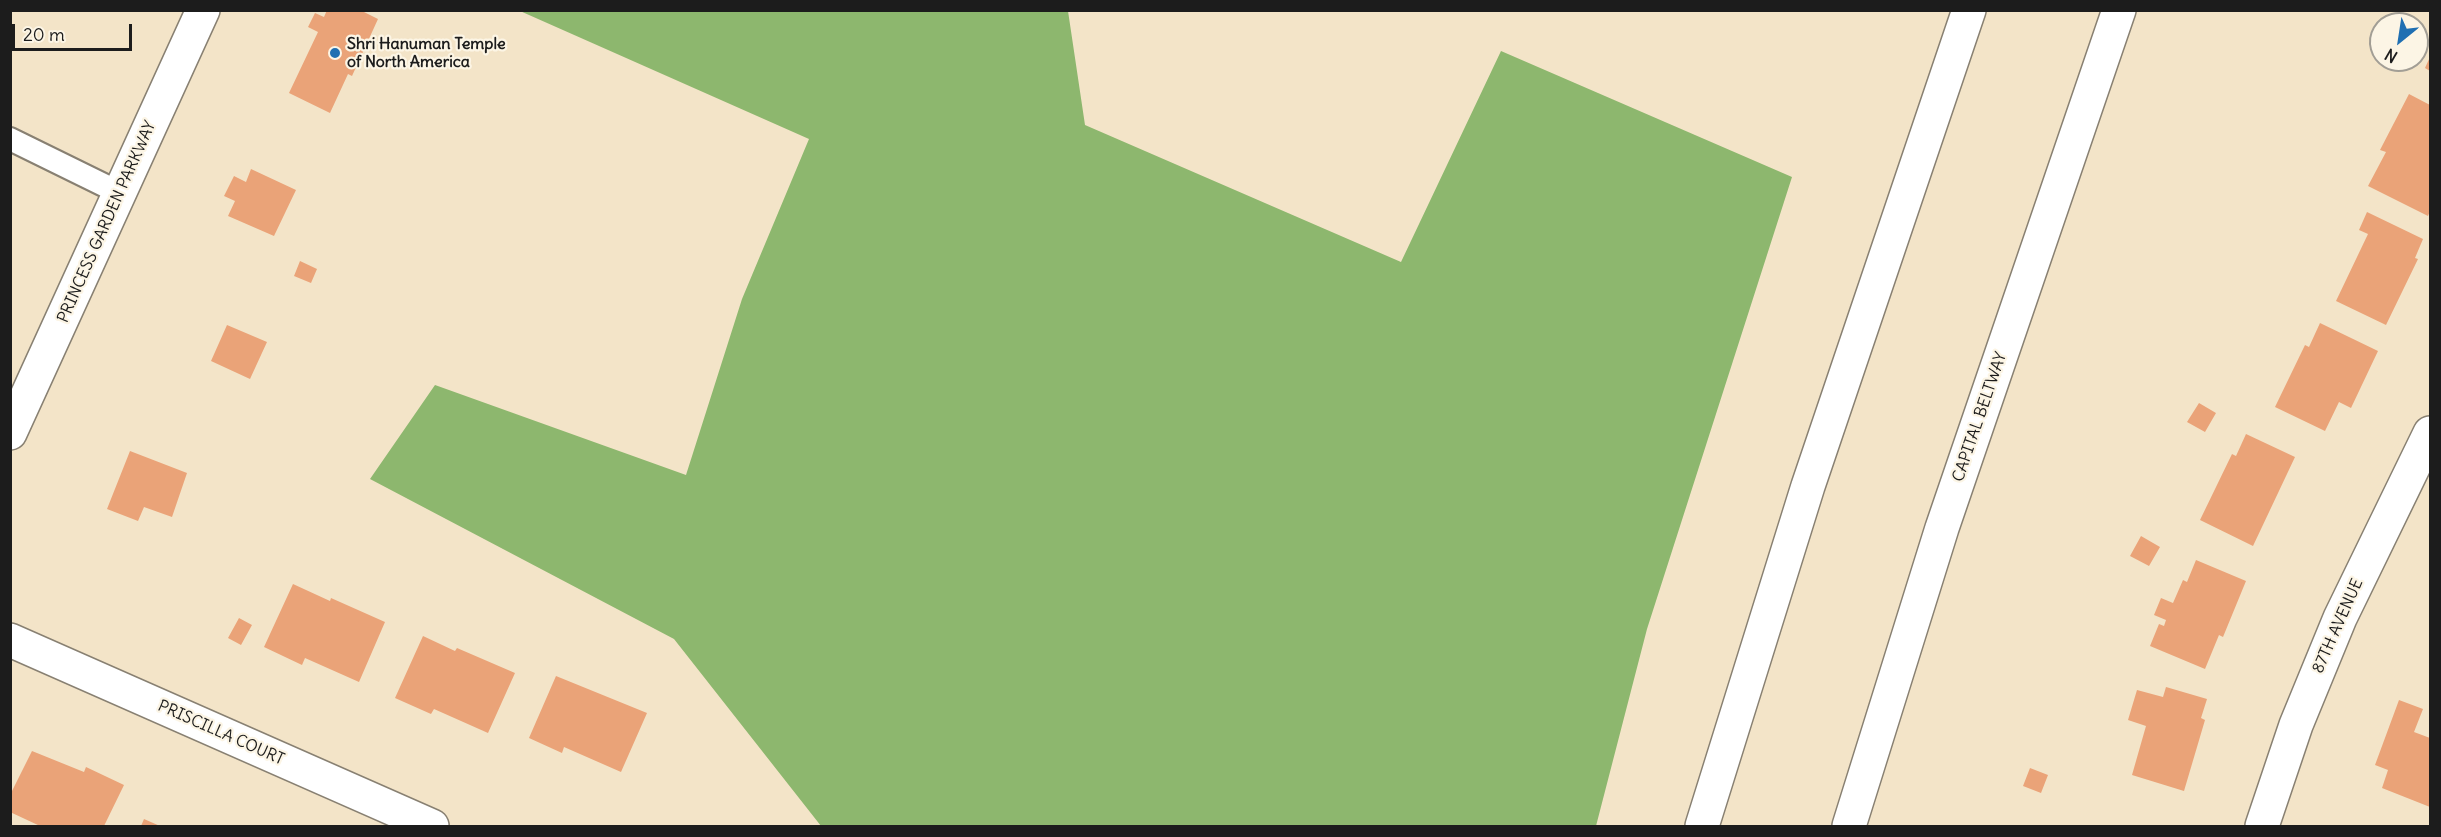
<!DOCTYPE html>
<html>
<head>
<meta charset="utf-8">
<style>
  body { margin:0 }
  #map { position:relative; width:2441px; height:837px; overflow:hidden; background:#f3e4c8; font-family:Delius,sans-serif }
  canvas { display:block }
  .frame { position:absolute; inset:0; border:12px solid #1c1c1c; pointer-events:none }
  .north { position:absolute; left:2369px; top:12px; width:60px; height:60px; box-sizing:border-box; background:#fcf5e5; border:2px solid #a29e95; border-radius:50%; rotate:210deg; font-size:16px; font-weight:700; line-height:24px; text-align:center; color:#1c1c1c }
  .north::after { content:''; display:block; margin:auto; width:21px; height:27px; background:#1f6fb2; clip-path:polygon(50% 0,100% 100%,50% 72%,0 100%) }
  .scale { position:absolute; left:12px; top:24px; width:120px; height:27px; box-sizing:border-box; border:3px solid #1c1c1c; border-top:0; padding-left:8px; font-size:18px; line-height:21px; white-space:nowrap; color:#1c1c1c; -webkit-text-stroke:4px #fcf5e5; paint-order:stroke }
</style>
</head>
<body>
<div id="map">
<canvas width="2441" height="837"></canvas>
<div class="frame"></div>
<div class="north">N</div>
<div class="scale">20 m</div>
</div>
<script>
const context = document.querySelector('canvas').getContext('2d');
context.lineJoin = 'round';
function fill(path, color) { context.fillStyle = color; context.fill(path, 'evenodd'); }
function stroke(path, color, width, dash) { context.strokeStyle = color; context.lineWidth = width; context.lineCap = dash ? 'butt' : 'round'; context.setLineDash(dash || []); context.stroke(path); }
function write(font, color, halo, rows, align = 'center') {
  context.font = font + ' Delius,sans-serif'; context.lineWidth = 4.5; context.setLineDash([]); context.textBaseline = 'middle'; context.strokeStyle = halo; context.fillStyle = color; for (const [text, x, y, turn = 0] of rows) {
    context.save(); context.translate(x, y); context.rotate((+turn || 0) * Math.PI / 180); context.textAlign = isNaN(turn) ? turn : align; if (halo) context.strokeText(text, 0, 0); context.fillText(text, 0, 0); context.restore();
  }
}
fill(new Path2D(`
  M 520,11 L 1068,11 L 1085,125 L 1401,262 L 1501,51 L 1792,177 L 1647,629 L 1596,826 L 821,826 L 674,639 L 370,479 L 435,385 L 686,475 L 742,299 L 809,139 Z`), '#8db76e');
fill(new Path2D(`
  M 327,10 L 360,10 L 378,19 L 352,76 L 348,74 L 330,113 L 289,93 L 318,32 L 308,27 L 315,13 L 324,17 Z
  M 2430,57 L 2430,71 L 2425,68 Z
  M 2409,94 L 2430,105 L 2430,211 L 2428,216 L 2368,186 L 2386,152 L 2380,150 Z
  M 251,169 L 296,190 L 274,236 L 228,216 L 235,201 L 224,196 L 234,176 L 246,182 Z
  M 2367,212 L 2423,239 L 2415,258 L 2418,259 L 2386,325 L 2336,301 L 2368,234 L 2359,230 Z
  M 300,261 L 317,269 L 311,283 L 294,276 Z
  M 2320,323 L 2378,351 L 2351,408 L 2339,402 L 2325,431 L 2275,407 L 2305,345 L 2309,347 Z
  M 227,325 L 267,342 L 250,379 L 211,361 Z
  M 2199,403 L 2216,413 L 2205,432 L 2187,422 Z
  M 2246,434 L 2295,457 L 2253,546 L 2200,520 L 2232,454 L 2236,456 Z
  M 130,451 L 187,473 L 172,517 L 144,507 L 138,521 L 107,509 Z
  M 2141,536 L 2160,547 L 2149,566 L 2130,556 Z
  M 2196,560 L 2246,581 L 2223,637 L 2219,635 L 2205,669 L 2150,646 L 2159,624 L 2164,626 L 2166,620 L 2154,615 L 2161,598 L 2173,603 L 2183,580 L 2187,582 Z
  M 293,584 L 330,601 L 331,598 L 385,622 L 359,682 L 305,658 L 302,665 L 264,647 Z
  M 239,618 L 252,625 L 241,645 L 228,638 Z
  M 423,636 L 455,651 L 457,648 L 515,673 L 488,733 L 434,709 L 431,714 L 395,698 Z
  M 556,676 L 647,713 L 621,772 L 564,747 L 562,753 L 529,738 Z
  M 2166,687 L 2207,699 L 2201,718 L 2205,720 L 2184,791 L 2132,775 L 2146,726 L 2128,720 L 2137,690 L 2163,697 Z
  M 2399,700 L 2423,709 L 2414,732 L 2430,738 L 2430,807 L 2382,788 L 2388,770 L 2375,765 Z
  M 32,751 L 84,772 L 86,767 L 124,785 L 104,826 L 40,826 L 10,812 L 10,795 Z
  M 2030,768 L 2048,775 L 2041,793 L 2023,786 Z
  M 144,819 L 160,826 L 141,826 Z`), '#eaa378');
const service = new Path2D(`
  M 10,139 L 120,193`);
const minor = new Path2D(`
  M 10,640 L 432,826
  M 2262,826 L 2296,725 L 2340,618 L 2430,433`);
const tertiary = new Path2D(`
  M 10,433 L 203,10`);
const motorway = new Path2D(`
  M 1702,826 L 1808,486 L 1969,10
  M 1849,826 L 1942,528 L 2119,10`);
stroke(service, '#888072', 26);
stroke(minor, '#888072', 36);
stroke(tertiary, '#888072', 36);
stroke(motorway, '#888072', 36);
stroke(service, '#fff', 22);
stroke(minor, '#fff', 33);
stroke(tertiary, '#fff', 33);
stroke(motorway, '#fff', 33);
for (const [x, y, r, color] of [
  [335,53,6,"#1f6fb2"]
]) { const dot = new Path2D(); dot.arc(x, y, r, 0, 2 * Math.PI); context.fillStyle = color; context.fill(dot); stroke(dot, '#fcf5e5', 2); }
write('bold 16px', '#1c1c1c', '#fcf5e5', [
  ["Shri Hanuman Temple",347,44],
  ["of North America",347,62]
], 'left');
write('16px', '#1c1c1c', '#fcf5e5', [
  ["PRINCESS GARDEN PARKWAY",107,222,-66],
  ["CAPITAL BELTWAY",1980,417,-71],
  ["87TH AVENUE",2338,626,-66],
  ["PRISCILLA COURT",221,733,24]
]);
</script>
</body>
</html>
